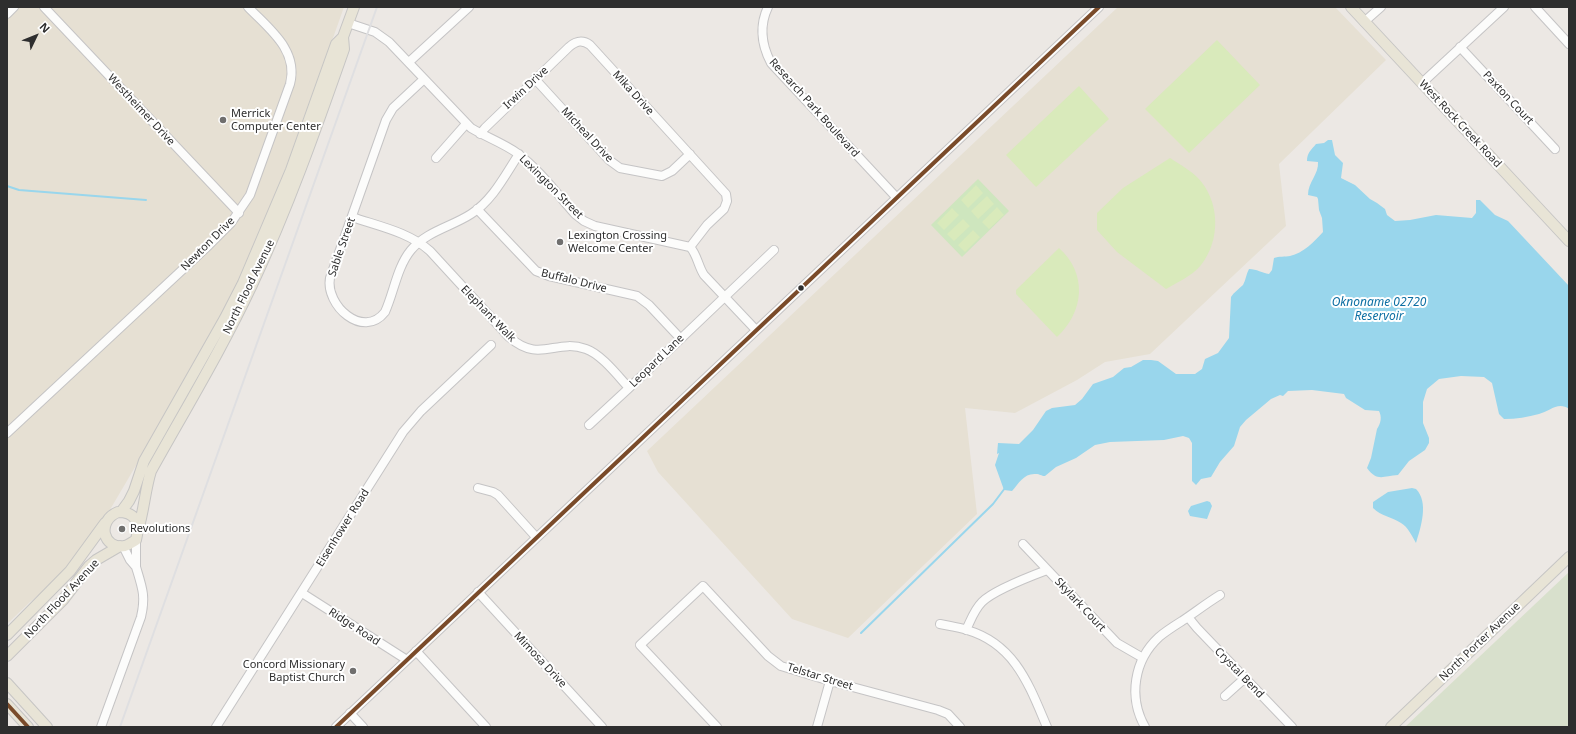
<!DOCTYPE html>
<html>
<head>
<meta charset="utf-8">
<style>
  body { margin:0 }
  #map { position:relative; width:1576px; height:734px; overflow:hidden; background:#ece8e4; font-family:"Noto Sans",sans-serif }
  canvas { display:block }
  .frame { position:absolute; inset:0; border:8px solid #2e2e2e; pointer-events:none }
  .north { position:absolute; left:16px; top:16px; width:40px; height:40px; -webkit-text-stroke:3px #fff; paint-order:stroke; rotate:47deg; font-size:11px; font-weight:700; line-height:16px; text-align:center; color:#2e2e2e }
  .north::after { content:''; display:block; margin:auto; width:14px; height:18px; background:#2e2e2e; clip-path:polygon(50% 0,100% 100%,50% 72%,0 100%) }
</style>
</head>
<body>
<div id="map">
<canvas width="1576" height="734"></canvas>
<div class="frame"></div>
<div class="north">N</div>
</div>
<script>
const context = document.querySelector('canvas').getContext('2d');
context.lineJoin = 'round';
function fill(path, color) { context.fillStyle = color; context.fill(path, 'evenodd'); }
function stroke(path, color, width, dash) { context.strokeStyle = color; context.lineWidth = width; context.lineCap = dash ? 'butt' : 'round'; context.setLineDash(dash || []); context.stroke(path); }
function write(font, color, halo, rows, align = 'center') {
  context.font = font + ' "Noto Sans",sans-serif'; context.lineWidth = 4; context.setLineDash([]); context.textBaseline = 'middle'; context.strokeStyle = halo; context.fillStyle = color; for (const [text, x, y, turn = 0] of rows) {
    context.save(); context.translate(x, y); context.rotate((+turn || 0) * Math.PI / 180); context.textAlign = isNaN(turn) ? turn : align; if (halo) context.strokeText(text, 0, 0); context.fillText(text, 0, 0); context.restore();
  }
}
fill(new Path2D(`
  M 7,7 L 344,7 L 284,176 L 253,251 L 224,310 L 158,428 L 101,525 L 85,547 L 51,585 L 30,602 L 7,624 Z
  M 1118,7 L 1335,7 L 1386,60 L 1279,164 L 1286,226 L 1150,354 L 1105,362 L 1077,380 L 1015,413 L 965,408 L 977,514 L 848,638 L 792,619 L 658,472 L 647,451 Z`), '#e6e0d3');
fill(new Path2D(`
  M 978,179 L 1009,211 L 962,257 L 931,225 Z`), '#cee6be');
fill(new Path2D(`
  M 1569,572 L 1569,727 L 1405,727 Z`), '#d8e0cc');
fill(new Path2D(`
  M 1217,40 L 1260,85 L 1189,153 L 1145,109 Z
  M 1079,86 L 1109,119 L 1036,187 L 1006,155 Z
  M 1170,158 C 1179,164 1190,170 1198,178 C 1220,201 1221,240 1201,265 C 1192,276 1178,282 1166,289 L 1117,252 L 1097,230 L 1097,213 L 1123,188 Z
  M 976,185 L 983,193 L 968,208 L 961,200 Z
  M 987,196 L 994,204 L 978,219 L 971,211 Z
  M 997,207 L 1004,215 L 989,229 L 982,222 Z
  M 952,208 L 959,215 L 944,230 L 937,223 Z
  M 963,219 L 970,226 L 954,241 L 947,234 Z
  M 973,230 L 980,237 L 965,252 L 958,245 Z
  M 1059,248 C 1088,274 1084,312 1057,337 L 1016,294 L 1016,290 Z`), '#d9eabb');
fill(new Path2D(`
  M 1328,140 L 1332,140 L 1335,155 L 1343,163 L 1341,178 L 1355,185 L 1370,199 L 1377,203 L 1385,209 L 1387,215 L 1395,221 L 1410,220 L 1436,215 L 1472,218 L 1476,213 L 1476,200 L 1480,200 L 1495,215 L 1508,221 L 1569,286 L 1569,409 C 1558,401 1549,412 1539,414 C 1528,417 1516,419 1504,419 L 1499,414 L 1492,383 L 1484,377 L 1461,376 L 1439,379 L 1427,389 L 1423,402 L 1423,423 L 1429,438 L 1429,443 L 1425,450 L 1409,461 L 1398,475 C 1383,476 1377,482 1367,468 L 1371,458 L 1377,429 C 1381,423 1382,417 1379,411 L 1365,410 L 1346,398 L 1344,394 L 1312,390 L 1288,391 L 1283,396 L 1280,395 L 1271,399 L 1246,420 L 1240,427 L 1234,446 L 1220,462 L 1211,477 L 1201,479 L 1196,485 L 1192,481 L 1192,443 L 1189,438 L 1183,436 L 1164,440 L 1110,442 L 1095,445 L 1076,458 L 1056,467 L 1045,476 C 1041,476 1040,474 1036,474 C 1024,473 1019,483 1012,491 L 1004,490 L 995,465 L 999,453 L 997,454 L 998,443 L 1019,444 L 1033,430 L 1046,411 L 1052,408 L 1075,405 L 1082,399 L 1093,384 L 1113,377 L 1124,368 L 1131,367 L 1143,360 L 1151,360 L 1158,361 L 1176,374 L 1195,374 L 1202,369 L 1205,359 L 1218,353 L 1229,338 L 1231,297 C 1234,292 1239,289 1243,285 C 1246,280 1246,274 1249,269 C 1257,269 1262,273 1269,274 L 1272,270 L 1274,258 C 1279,256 1285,257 1290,256 C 1303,253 1314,242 1323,232 L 1322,218 L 1319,210 L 1318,199 L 1317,197 L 1308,195 C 1308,182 1319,174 1318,162 L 1307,161 C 1307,153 1311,150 1316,144 L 1324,143 Z
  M 1412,488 L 1416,489 C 1429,502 1421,527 1416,543 C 1412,536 1408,527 1401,523 C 1392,517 1381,516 1373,508 L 1373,502 L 1388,492 Z
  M 1207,501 L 1210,502 L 1212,506 L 1207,519 L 1190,516 L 1188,511 L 1191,506 Z`), '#99d6ec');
stroke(new Path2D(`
  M 7,186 L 19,190 L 146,200
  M 861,633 L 993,504 L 1005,488`), '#99d6ec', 2);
const minor = new Path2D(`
  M 44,7 L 239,213
  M 768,7 C 759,26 761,44 771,63 L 896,197
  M 1535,7 L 1569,44
  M 7,14 L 14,7
  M 1364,22 L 1381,7
  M 348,23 L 375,32 L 389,42 L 471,128 C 486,137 503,143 517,153 C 539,169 558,195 575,214 L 584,221 L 595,226 L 690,247 C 697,254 698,266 704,275 L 756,330
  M 1460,47 L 1555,149
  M 409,62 L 469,7
  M 424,79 L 393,108 L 386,120 L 330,278 C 325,305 363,340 385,312 C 394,292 397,267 411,250 C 427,231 451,227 471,214 C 493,200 505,175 519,154
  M 535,79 L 609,160 L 620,168 L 662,176 L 672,171 L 690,154
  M 1422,83 L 1504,7
  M 480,134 L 485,128 L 569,47 C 576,41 582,39 590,45 L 726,194 L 727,201 L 724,209 L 707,225 L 690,247
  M 436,158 L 466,124
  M 477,209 L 536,271 L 549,276 L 637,296 L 649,305 L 680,338
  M 352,217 C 378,226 409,232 430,251 L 509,337 C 540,364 555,338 586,349 C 601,354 618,376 629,388
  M 589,425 L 629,388 L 774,250
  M 7,433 L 209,245 L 231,223 L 250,195 L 290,84 C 299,50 268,28 248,7
  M 478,488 L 493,492 L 498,495 L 536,537
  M 1023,544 L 1117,643 L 1143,658
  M 123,546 L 130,560 L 136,567 L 136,540
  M 478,592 L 602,727
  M 302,593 L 407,660
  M 1188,617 L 1197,628 L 1292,727
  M 940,624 C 949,626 958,627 967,630 C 1015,644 1029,685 1047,727
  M 966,630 C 971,620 974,610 982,602 C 993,591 1031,576 1047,570
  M 416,651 L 486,727
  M 1225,696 L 1245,678
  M 350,713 L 363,727
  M 101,727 L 141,617 C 146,596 142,587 136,567
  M 216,727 L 403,432 L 421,411 L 491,345
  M 336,727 L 1099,7
  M 717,727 L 640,645 L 703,586 L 768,656 L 781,666 L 830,681 L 938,710 L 948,714 L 960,727
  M 817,727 L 830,681
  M 1145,727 C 1128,697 1134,660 1159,637 C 1166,631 1174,626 1182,621 C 1194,613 1207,603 1220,595`);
const major = new Path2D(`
  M 1351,7 L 1569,241
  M 118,512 C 137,512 140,524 136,540 C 132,542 129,545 125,546 C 103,550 96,521 118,512 Z
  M 121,512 L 129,501 L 134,491 L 144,461 L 225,318 L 243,283 L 291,170 L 336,44 L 343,37
  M 138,530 C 144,511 145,490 151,471 C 185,410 222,349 252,285 C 288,208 316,129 344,49 L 343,37 L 354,7
  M 7,635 L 70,571 L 105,523
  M 7,656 L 63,600 L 89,566 L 96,560 L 120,546
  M 7,683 L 47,727
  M 7,704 L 28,727
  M 1391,727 L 1569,557`);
stroke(minor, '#c5c4c5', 10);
stroke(major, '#c6c5c4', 12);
stroke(minor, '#fcfcfb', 8);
stroke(major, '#e8e4d6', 10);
stroke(new Path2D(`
  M 120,727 L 377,7`), '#dfdfe1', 2);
stroke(new Path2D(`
  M 7,704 L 28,727
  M 336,727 L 1099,7`), '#7a4b2a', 4);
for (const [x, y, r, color] of [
  [223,120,4,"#706f6e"],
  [560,242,4,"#706f6e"],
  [801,288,3.5,"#2e2e2e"],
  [122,529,4,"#706f6e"],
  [353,671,4,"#706f6e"]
]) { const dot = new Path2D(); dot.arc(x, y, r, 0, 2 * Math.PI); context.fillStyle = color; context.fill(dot); stroke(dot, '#fff', 1.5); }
write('11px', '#2e2e2e', '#fff', [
  ["Irwin Drive",526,88,-43],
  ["Mika Drive",633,93,48],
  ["Paxton Court",1508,98,47],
  ["Research Park Boulevard",814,108,48],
  ["Westheimer Drive",141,110,47],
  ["West Rock Creek Road",1460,124,47],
  ["Micheal Drive",587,135,47],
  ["Lexington Street",551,187,45],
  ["Newton Drive",208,244,-45],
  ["Sable Street",342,247,-71],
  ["Buffalo Drive",574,281,14],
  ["North Flood Avenue",249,287,-64],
  ["Elephant Walk",488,314,46],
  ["Leopard Lane",657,361,-44],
  ["Eisenhower Road",343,528,-58],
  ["North Flood Avenue",62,599,-47],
  ["Skylark Court",1080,605,47],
  ["Ridge Road",354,627,33],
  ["North Porter Avenue",1480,642,-44],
  ["Mimosa Drive",540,660,47],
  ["Crystal Bend",1239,673,46],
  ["Telstar Street",820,677,17]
]);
write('11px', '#2e2e2e', '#fff', [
  ["Merrick",231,114],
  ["Computer Center",231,127],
  ["Lexington Crossing",568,236],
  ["Welcome Center",568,249],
  ["Revolutions",130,529],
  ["Concord Missionary",345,665,"right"],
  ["Baptist Church",345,678,"right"]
], 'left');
write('italic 12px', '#0d6fa3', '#fff', [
  ["Oknoname 02720",1379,303],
  ["Reservoir",1379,317]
]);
</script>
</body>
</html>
